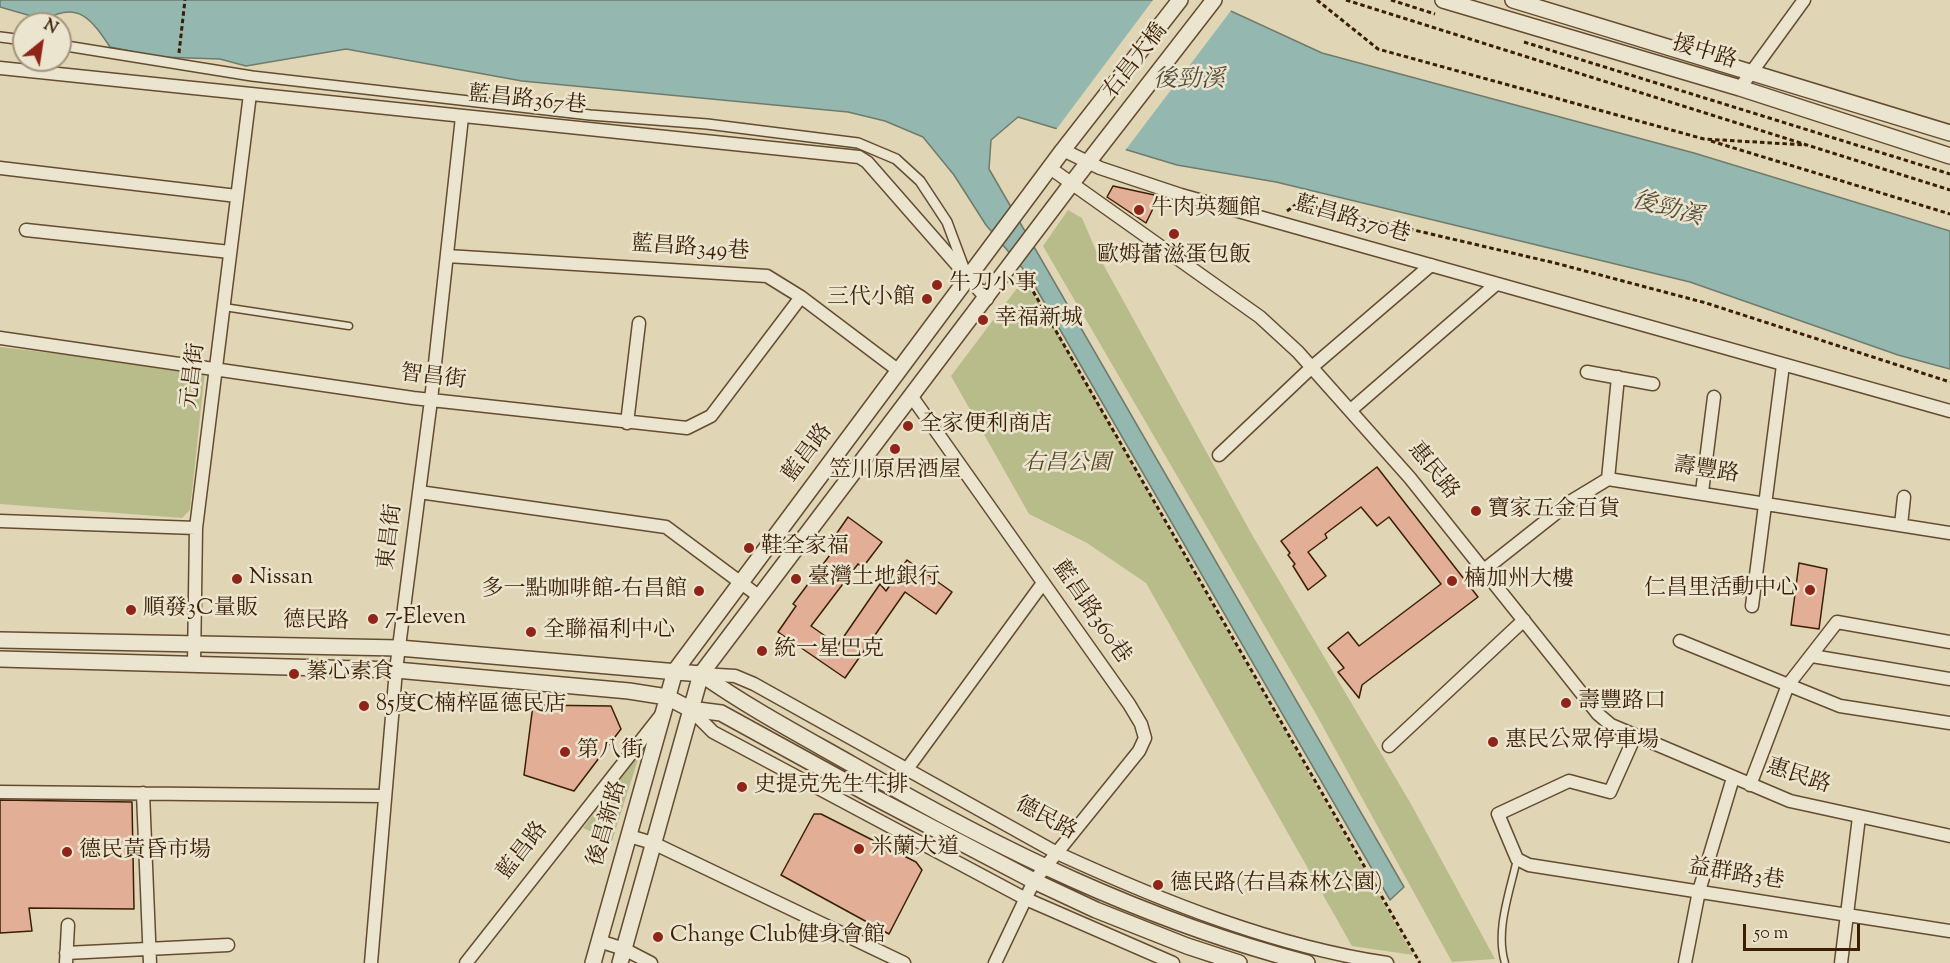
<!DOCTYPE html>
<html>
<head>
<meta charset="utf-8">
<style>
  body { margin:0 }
  #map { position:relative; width:1950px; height:963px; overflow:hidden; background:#e0d5b4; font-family:"Sorts Mill Goudy",serif }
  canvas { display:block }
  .north { position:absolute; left:12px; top:12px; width:60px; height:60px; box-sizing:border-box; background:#ebe4ce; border:2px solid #a5957e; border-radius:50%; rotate:30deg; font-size:16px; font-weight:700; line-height:24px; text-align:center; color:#3b1f05 }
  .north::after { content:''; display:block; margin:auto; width:21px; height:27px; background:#8f2418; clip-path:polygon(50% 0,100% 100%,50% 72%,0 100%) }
  .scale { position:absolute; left:1743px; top:924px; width:117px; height:27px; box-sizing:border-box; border:3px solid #3b1f05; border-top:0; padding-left:8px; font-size:18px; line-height:21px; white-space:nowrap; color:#3b1f05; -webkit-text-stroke:4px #ebe4ce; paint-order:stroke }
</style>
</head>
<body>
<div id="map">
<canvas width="1950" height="963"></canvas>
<div class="north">N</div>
<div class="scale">50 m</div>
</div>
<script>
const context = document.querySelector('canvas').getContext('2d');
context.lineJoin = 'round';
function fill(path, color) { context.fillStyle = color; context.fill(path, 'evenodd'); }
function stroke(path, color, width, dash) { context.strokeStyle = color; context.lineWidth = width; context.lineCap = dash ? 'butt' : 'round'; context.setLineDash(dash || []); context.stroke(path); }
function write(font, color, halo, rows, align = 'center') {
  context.font = font + ' "Sorts Mill Goudy","Noto Serif TC",serif'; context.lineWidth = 5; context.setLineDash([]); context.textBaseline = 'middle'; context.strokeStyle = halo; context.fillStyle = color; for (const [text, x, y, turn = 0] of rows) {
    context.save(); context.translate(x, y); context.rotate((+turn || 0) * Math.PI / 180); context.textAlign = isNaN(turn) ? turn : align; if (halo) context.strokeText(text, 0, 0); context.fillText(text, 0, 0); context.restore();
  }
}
fill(new Path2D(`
  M 1068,210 L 1082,218 L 1097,253 L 1251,533 L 1411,804 L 1495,959 L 1452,962 L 1316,714 L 1043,246 Z
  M 1024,279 L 1060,338 L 1413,955 L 1352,946 L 1146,583 L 1087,543 L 1029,514 L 951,376 Z
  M 0,347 L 205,371 L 190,510 L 182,518 L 0,504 Z
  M 640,753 L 612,841 L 583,828 Z`), '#b7bc8a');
const water = new Path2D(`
  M 0,0 L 1207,0 L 1322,53 L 1694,153 L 1950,231 L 1950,369 L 1898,355 L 1690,282 L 1276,182 L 1177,165 L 1018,117 L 991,140 L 989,169 L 1404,887 L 1390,900 L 1029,276 L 986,225 L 954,175 L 923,137 L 885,121 L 848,112 L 522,81 L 346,49 L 246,66 L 220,59 L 160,57 L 110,47 C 92,20 78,0 45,20 L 0,7 Z`);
fill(water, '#94b8af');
stroke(water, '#707b6b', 1.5);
fill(new Path2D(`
  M 1153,0 L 1216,0 L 1233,8 L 1124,152 L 1055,131 Z`), '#e0d5b4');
const building = new Path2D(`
  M 1113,186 L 1159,196 L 1146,223 L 1107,197 Z
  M 1377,467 L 1478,597 L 1362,685 L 1359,698 L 1338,672 L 1344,668 L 1328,648 L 1348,632 L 1359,646 L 1441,584 L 1389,517 L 1377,526 L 1361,507 L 1325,534 L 1327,538 L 1308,552 L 1326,576 L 1308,590 L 1293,566 L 1295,564 L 1288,555 L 1290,553 L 1281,541 Z
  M 848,517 L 882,542 L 863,567 L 858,564 L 811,626 L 838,645 L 880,584 L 886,591 L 907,560 L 952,592 L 936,614 L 905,592 L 845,678 L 778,632 L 796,606 L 793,604 L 836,547 L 830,543 Z
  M 1799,563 L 1827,569 L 1819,629 L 1791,625 Z
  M 533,705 L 611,706 L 621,729 L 574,791 L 524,775 Z
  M 0,800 L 132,802 L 134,909 L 29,908 L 32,931 L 0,933 Z
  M 814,814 L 821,814 L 916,862 L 922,870 L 889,934 L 781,875 Z`);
fill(building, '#e2ae96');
stroke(building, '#3b1f05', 1.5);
const service = new Path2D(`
  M 224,307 L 349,326
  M 1505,963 C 1495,930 1510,892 1517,859`);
const pedestrian = new Path2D(`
  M 0,37 L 24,40
  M 60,45 L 252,76 L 590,115 L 707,124 L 858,143 L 896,159 L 920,181 L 947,222 L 966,273`);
const minor = new Path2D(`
  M 0,68 L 859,157 L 867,162 L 987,299
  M 1740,88 L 1804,0
  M 1063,150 L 1100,168 L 1181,195 L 1950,411
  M 0,168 L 237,196
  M 1050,168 L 1260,317 L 1298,352 L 1410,478 L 1560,666 L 1598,714 L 1611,725 L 1790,801 L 1950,836
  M 26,230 L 230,252
  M 447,256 L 767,276 L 801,297 L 899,371
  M 0,338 L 413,398 L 687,428 L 711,416 L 801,297
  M 1587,372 L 1653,384
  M 912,397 L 1129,704 L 1141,724 L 1145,738 L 1139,751 L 1034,881 L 995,963
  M 1352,409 L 1495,285
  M 627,423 L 639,323
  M 1219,455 L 1312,367 L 1431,265
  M 1608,479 L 1618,377
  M 419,492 L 666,527 L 760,597
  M 1702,492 L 1714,397
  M 0,521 L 196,528
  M 1901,525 L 1904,497
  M 1484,570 L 1570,502 L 1608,479 L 1950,533
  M 1752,606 L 1783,365
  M 1680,641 L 1840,706 L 1950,723
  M 1812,656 L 1950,679
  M 194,664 L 196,528 L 250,94
  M 701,674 L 735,676 L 754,684 L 1057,853 C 1162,901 1273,946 1387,963
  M 690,709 L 713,732 L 1026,899 L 1173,963
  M 1635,736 L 1610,792 L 1569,781 L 1498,814 L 1517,859 L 1529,865 L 1950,931
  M 1389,746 L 1524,620
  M 907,769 L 1043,583
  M 1750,785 L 1788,685 L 1837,622 L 1950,642
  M 0,792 L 385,796
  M 143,793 L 150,963
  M 629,836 L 653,843 L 904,963
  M 599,941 L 624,949 L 651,963
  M 66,953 L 228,945
  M 66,963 L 68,925
  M 371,963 L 396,670 L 431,400 L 462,117
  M 466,963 L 662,714
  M 1685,963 L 1699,891 L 1733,778
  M 1841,963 L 1859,817`);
const tertiary = new Path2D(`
  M 1443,0 L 1740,88 L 1950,156
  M 1513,0 L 1950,133
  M 0,640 L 399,648 L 701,674 C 749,708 802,736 853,765 C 1000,850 1143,920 1307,963
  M 0,659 L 396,670 L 629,691 L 667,697 L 690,709 L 721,713 L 872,796 L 1034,881 L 1096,910 L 1187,946 L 1239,963
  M 593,963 L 675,671 L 1063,150 L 1180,0
  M 620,963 L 701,674 L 1072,183 L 1214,0`);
stroke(service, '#644c31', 9);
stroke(pedestrian, '#644c31', 12);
stroke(minor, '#644c31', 15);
stroke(tertiary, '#644c31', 18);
stroke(new Path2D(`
  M 1317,0 L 1378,49 L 1704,139 L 1806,145
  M 1346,0 L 1950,190
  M 1391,0 L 1435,14
  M 1524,42 L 1950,174
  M 179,53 L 185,0
  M 1711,141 L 1950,214
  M 1287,211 L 1298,203 L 1555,263 L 1706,303 L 1950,382
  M 1022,272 L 1420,963`), '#3b1f05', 3, [4.5, 3]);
stroke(service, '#ebe4ce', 6);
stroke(pedestrian, '#ebe4ce', 9);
stroke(minor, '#ebe4ce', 12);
stroke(tertiary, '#ebe4ce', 15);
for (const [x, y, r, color] of [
  [1139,210,6,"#8f2418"],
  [1174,234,6,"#8f2418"],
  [937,285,6,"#8f2418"],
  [927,299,6,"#8f2418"],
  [983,320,6,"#8f2418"],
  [908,426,6,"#8f2418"],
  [895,449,6,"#8f2418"],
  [1476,511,6,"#8f2418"],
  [749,548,6,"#8f2418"],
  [237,579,6,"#8f2418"],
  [796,579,6,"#8f2418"],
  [1452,581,6,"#8f2418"],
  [1810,590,6,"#8f2418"],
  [699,591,6,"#8f2418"],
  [131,610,6,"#8f2418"],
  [373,619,6,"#8f2418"],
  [531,632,6,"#8f2418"],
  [762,651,6,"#8f2418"],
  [294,674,6,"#8f2418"],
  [1566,703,6,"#8f2418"],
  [364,706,6,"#8f2418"],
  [1493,742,6,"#8f2418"],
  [565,752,6,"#8f2418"],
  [742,787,6,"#8f2418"],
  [859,849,6,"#8f2418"],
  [67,852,6,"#8f2418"],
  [1158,885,6,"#8f2418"],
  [658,937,6,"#8f2418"]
]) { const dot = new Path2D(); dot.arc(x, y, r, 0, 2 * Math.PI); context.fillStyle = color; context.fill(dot); stroke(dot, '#ebe4ce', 2); }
write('22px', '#3b1f05', '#ebe4ce', [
  ["援中路",1704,54,17],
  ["右昌大橋",1137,62,-52],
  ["藍昌路367巷",527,102,6],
  ["藍昌路370巷",1352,221,16],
  ["藍昌路349巷",690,250,4],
  ["元昌街",195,376,-83],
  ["智昌街",433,379,7],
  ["藍昌路",809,454,-53],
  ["惠民路",1432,472,51],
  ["壽豐路",1706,472,9],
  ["東昌街",392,537,-83],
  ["藍昌路360巷",1090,613,55],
  ["德民路",316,623,1],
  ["惠民路",1798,778,18],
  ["德民路",1045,820,28],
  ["後昌新路",609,824,-74],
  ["藍昌路",524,852,-52],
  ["益群路3巷",1736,876,9]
]);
write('22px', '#3b1f05', '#ebe4ce', [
  ["牛肉英麵館",1151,210],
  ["歐姆蕾滋蛋包飯",1174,257,"center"],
  ["牛刀小事",949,285],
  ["三代小館",915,299,"right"],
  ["幸福新城",995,320],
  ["全家便利商店",920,426],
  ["笠川原居酒屋",895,472,"center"],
  ["寶家五金百貨",1488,511],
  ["鞋全家福",761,548],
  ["Nissan",249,579],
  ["臺灣土地銀行",808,579],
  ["楠加州大樓",1464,581],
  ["仁昌里活動中心",1798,590,"right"],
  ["多一點咖啡館-右昌館",687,591,"right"],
  ["順發3C量販",143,610],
  ["7-Eleven",385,619],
  ["全聯福利中心",543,632],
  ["統一星巴克",774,651],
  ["蓁心素食",306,674],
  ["壽豐路口",1578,703],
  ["85度C楠梓區德民店",376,706],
  ["惠民公眾停車場",1505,742],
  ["第八街",577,752],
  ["史提克先生牛排",754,787],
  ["米蘭大道",871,849],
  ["德民黃昏市場",79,852],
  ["德民路(右昌森林公園)",1170,885],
  ["Change Club健身會館",670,937]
], 'left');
write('italic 22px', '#5a4626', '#ebe4ce', [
  ["右昌公園",1067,465]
]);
write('italic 24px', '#564d38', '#ebe4ce', [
  ["後勁溪",1189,82],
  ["後勁溪",1667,211,15]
]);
</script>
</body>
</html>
